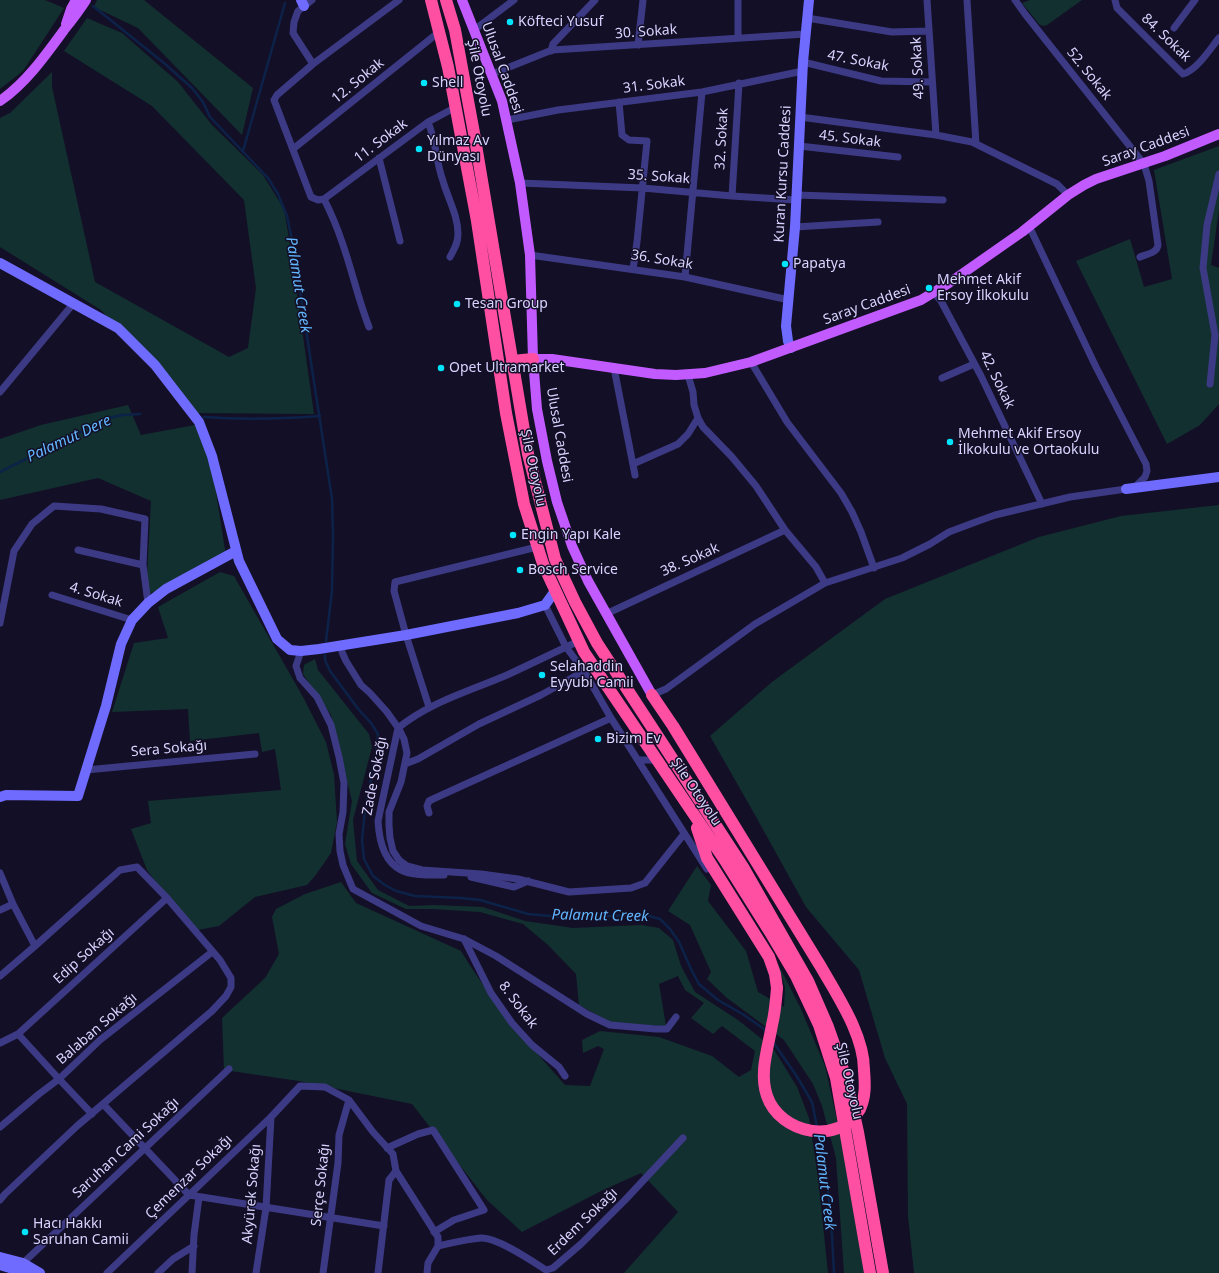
<!DOCTYPE html>
<html>
<head>
<meta charset="utf-8">
<style>
  body { margin:0 }
  canvas { display:block; background:#130f26 }
</style>
</head>
<body>
<canvas width="1219" height="1273"></canvas>
<script>
const context = document.querySelector('canvas').getContext('2d');
context.lineJoin = 'round';
function fill(path, color) { context.fillStyle = color; context.fill(path, 'evenodd'); }
function stroke(path, color, width, dash) { context.strokeStyle = color; context.lineWidth = width; context.lineCap = dash ? 'butt' : 'round'; context.setLineDash(dash || []); context.stroke(path); }
function write(font, color, halo, rows, align = 'center') {
  context.font = font + ' "Noto Sans",sans-serif'; context.lineWidth = 3; context.setLineDash([]); context.textBaseline = 'middle'; context.strokeStyle = halo; context.fillStyle = color; for (const [text, x, y, turn = 0] of rows) {
    context.save(); context.translate(x, y); context.rotate((+turn || 0) * Math.PI / 180); context.textAlign = isNaN(turn) ? turn : align; if (halo) context.strokeText(text, 0, 0); context.fillText(text, 0, 0); context.restore();
  }
}
fill(new Path2D(`
  M 0,0 L 45,0 L 64,8 L 23,71 L 0,89 Z
  M 97,0 L 144,0 L 253,88 L 242,135 L 138,28 L 94,7 Z
  M 1030,0 L 1082,0 L 1047,25 L 1043,26 L 1039,24 L 1022,3 Z
  M 87,18 L 122,33 L 178,82 L 212,125 L 263,175 L 284,209 L 291,251 L 314,414 L 196,413 L 186,405 L 101,310 L 0,247 L 0,118 L 10,113 L 52,72 L 52,87 L 95,282 L 229,357 L 248,348 L 256,288 L 244,200 L 152,106 L 64,51 Z
  M 1219,146 L 1219,210 L 1211,265 L 1219,268 L 1219,404 L 1200,425 L 1167,444 L 1076,261 L 1130,239 L 1144,287 L 1172,279 L 1154,170 Z
  M 128,405 L 141,435 L 195,425 L 209,448 L 226,556 L 217,566 L 146,595 L 151,501 L 98,478 L 0,500 L 0,439 L 41,425 Z
  M 1219,505 L 1219,1273 L 914,1273 L 908,1216 L 907,1104 L 885,1058 L 859,970 L 806,907 L 755,815 L 710,736 L 772,682 L 885,599 L 1039,537 L 1121,516 Z
  M 220,572 L 234,576 L 303,697 L 326,742 L 334,775 L 337,822 L 331,853 L 315,876 L 307,885 L 255,897 L 219,926 L 192,931 L 147,870 L 131,829 L 151,823 L 148,801 L 281,790 L 275,749 L 262,752 L 259,733 L 190,741 L 188,709 L 112,712 L 134,643 L 168,638 L 158,607 Z
  M 315,659 L 318,670 L 369,734 L 372,747 L 353,820 L 357,861 L 378,890 L 409,906 L 434,905 L 483,907 L 525,921 L 573,928 L 641,925 L 659,928 L 673,940 L 681,966 L 695,992 L 738,1020 L 773,1048 L 797,1087 L 809,1118 L 818,1177 L 828,1273 L 624,1273 L 678,1212 L 641,1173 L 601,1191 L 522,1232 L 487,1200 L 412,1104 L 299,1081 L 224,1070 L 222,1018 L 265,978 L 279,954 L 272,917 L 276,909 L 305,894 L 341,882 L 356,903 L 461,951 L 469,964 L 505,1017 L 565,1085 L 590,1086 L 604,1049 L 598,1046 L 583,1053 L 582,1040 L 600,1031 L 659,1037 L 712,1056 L 739,1077 L 751,1070 L 755,1051 L 722,1026 L 713,1034 L 691,1018 L 704,1003 L 685,990 L 678,976 L 659,984 L 666,1026 L 612,1023 L 579,1005 L 576,974 L 548,945 L 523,924 L 480,912 L 433,909 L 406,909 L 372,893 L 351,864 L 345,844 L 352,801 L 331,715 L 303,674 L 304,665 Z
  M 697,866 L 711,885 L 708,901 L 746,951 L 758,992 L 784,1007 L 785,987 L 777,962 L 800,1007 L 825,1066 L 840,1134 L 864,1273 L 844,1273 L 836,1158 L 822,1106 L 813,1084 L 784,1040 L 727,998 L 707,979 L 711,972 L 690,925 L 668,911 Z`), '#12302f');
stroke(new Path2D(`
  M 93,6 L 164,63 L 192,88 L 203,102 L 210,117 L 268,178 L 278,194 L 287,216 L 293,245 L 332,499 L 333,535 L 332,591 L 326,641
  M 243,151 L 285,3
  M 204,417 C 242,420 281,419 320,416
  M 0,472 L 109,418 L 122,415 L 140,414
  M 325,655 L 325,660 L 330,671 L 359,710 L 371,723 L 378,734 L 376,752 L 365,810 L 362,840 L 364,859 L 373,876 L 385,885 L 396,891 L 415,896 L 461,898 L 480,900 L 528,914 L 562,917 L 646,915 L 660,919 L 670,929 L 679,942 L 691,969 L 699,984 L 718,1000 L 744,1015 L 764,1029 L 767,1033
  M 773,1042 L 796,1075 L 812,1102 L 817,1127
  M 819,1135 C 829,1180 832,1227 834,1273`), '#0c2248', 2.5);
stroke(new Path2D(`
  M 312,0 L 298,11 L 294,22 L 293,33 L 313,64
  M 399,0 L 313,64 L 277,95 L 274,100 L 311,197 L 318,200 L 324,199 L 428,122 L 456,107
  M 738,0 L 738,38
  M 927,0 L 936,135
  M 967,0 L 976,144
  M 1015,0 L 1025,14 L 1144,164 L 1149,181 L 1158,245 C 1157,253 1147,254 1140,257
  M 1115,0 L 1117,8 L 1183,74 C 1197,70 1210,49 1219,38
  M 807,18 L 892,32 L 929,31
  M 1174,28 L 1195,0
  M 474,30 L 514,0
  M 638,45 L 643,0
  M 551,51 L 553,44 L 595,0
  M 803,62 L 881,81 L 932,82
  M 492,74 L 552,50 L 805,34
  M 619,102 L 622,135 L 629,140 L 647,141 L 637,242 L 633,269
  M 800,117 L 936,135 L 972,142 L 1057,184 L 1068,195
  M 507,120 L 558,110 L 702,92 L 803,71
  M 428,122 C 436,141 436,162 443,181 C 448,199 458,215 458,234 C 458,244 454,249 450,257
  M 799,146 L 898,157
  M 293,149 L 439,32
  M 379,158 L 400,241
  M 520,183 L 643,188 L 732,196 L 796,200
  M 797,195 L 943,200
  M 732,196 L 739,83
  M 324,199 C 331,213 337,227 342,242 C 352,270 358,299 369,327
  M 795,227 L 878,222
  M 530,255 L 685,277 L 789,300
  M 685,277 L 702,92
  M 934,293 L 941,301 L 981,376 L 1042,504
  M 751,362 L 787,422 L 841,493 L 852,512 L 861,532 L 874,568
  M 614,368 L 635,475
  M 688,375 L 693,392 L 694,405 L 698,418 L 703,427 L 732,457 L 756,486 L 785,530 L 816,567 L 825,583
  M 942,378 L 974,364
  M 1210,384 L 1215,335 L 1203,268 L 1207,225 L 1219,174
  M 0,392 L 73,304
  M 633,464 L 678,444 L 688,434 L 698,418
  M 78,550 L 143,565
  M 52,595 L 132,620
  M 545,605 L 566,647 L 584,671 L 611,718 L 707,869
  M 606,614 L 785,530
  M 0,623 L 14,551 L 32,524 L 54,506 L 101,509 L 145,519 L 143,565 L 148,603
  M 341,646 L 342,652 L 346,661 L 361,685 L 370,693 L 387,712 L 399,729 L 404,739 L 407,753 L 401,782 L 389,812 L 389,825 L 390,838 L 393,851 L 399,860 L 407,866 L 422,870 L 481,874 L 518,879 L 569,892 L 631,888 L 645,883 L 684,834
  M 301,651 L 296,666 L 300,678 L 317,697 L 331,725 L 339,757 L 344,783 L 343,812 L 339,834 L 340,851 L 343,865 L 353,889 L 421,926 L 464,939 L 496,956 L 587,1014 L 610,1025 L 656,1029 L 667,1029 L 676,1017
  M 652,695 L 666,689 L 755,624 L 825,583 L 902,558 L 930,544 L 949,532 L 973,523 L 995,515 L 1070,497 L 1126,489 L 1136,486 L 1145,477 L 1147,471 L 1146,464 L 1096,367 L 1029,226
  M 429,707 L 406,635 L 394,591 L 395,582 L 537,547
  M 638,760 L 657,760
  M 405,764 L 418,759 L 479,724 L 541,695 L 588,669
  M 86,770 L 255,754
  M 429,813 L 427,806 L 429,801 L 433,799 L 611,718
  M 0,873 L 13,904 L 35,946
  M 444,875 C 433,875 411,876 401,870 C 383,861 379,839 378,821 L 398,728 C 430,702 470,691 507,675 C 531,664 555,652 579,641
  M 471,877 L 514,887 L 528,881
  M 0,910 L 13,904
  M 464,939 L 491,993 L 512,1023 L 532,1045 L 559,1067 L 565,1076
  M 0,976 L 35,946 L 120,870 L 137,867 L 167,898 L 220,960 L 231,978 L 231,987 L 226,996 L 212,1011 L 77,1126 L 5,1194 L 0,1200
  M 18,1034 L 167,898
  M 0,1043 L 18,1034 L 59,1079 L 92,1114
  M 103,1104 L 189,1195 L 384,1226
  M 0,1127 L 39,1094 L 59,1079 L 100,1040 L 212,952
  M 387,1148 L 418,1134 L 433,1130 L 484,1210 L 454,1220 L 434,1232
  M 438,1246 C 452,1243 467,1239 481,1238 C 497,1237 532,1261 546,1270 L 553,1268 L 581,1244 L 625,1200 L 683,1138
  M 23,1263 L 229,1069
  M 107,1273 L 271,1117 L 300,1086 L 325,1087 L 349,1100 L 373,1132 L 393,1154 L 396,1171 L 438,1237 L 438,1246 L 428,1263 L 427,1273
  M 158,1273 L 173,1259 L 194,1246
  M 192,1273 L 194,1235 L 199,1197
  M 256,1273 L 266,1208 L 271,1117
  M 323,1273 L 338,1163 L 339,1135 L 349,1100
  M 378,1273 L 389,1180 L 396,1171`), '#3d3a85', 7);
stroke(new Path2D(`
  M 301,0 L 304,6
  M 0,263 L 118,328 L 155,365 L 199,422 L 212,456 L 239,561 L 277,639 L 290,650 L 301,651 L 319,649 L 406,635 L 518,613 L 545,605 L 555,591
  M 791,348 L 788,341 L 786,326 L 795,227 L 803,62 L 809,0
  M 1126,489 L 1219,477
  M 0,797 L 6,795 L 78,796 L 106,706 L 121,644 L 132,620 L 148,603 L 166,589 L 236,551
  M 0,1257 L 23,1263 L 40,1273
  M 0,1265 L 26,1273`), '#6f6bff', 10);
stroke(new Path2D(`
  M 462,0 L 502,101 L 520,183 L 530,255 L 533,359 L 537,409 L 547,461 L 557,502 L 572,546 L 588,581 L 652,695
  M 66,24 L 71,9 L 76,0
  M 0,101 C 26,83 45,56 64,30 C 72,20 79,11 86,0
  M 533,359 L 552,359 L 655,374 L 676,375 L 705,373 L 751,362 L 921,300 L 949,283 L 1022,232 L 1068,195 L 1084,185 L 1096,179 L 1165,156 L 1219,134`), '#c25bff', 10);
stroke(new Path2D(`
  M 431,0 L 448,67 L 477,221 L 506,413 L 524,504 L 543,564 L 584,652 L 726,862 L 770,932 L 796,976 L 819,1025 L 836,1078 L 870,1273
  M 446,0 L 455,30 L 474,133 L 528,454 L 555,559 L 575,602 L 597,643 L 743,867 L 808,981 L 828,1027 L 846,1078 L 858,1132 L 883,1273
  M 512,361 L 533,359
  M 652,695 L 673,726 L 821,967 C 838,997 864,1035 864,1070
  M 697,828 L 707,858 L 769,957 L 775,974 L 777,988`), '#ff4fa3', 12);
stroke(new Path2D(`
  M 777,988 C 776,1001 775,1013 772,1025 C 768,1048 759,1073 767,1096 C 780,1134 839,1146 860,1109 C 866,1096 865,1083 864,1070`), '#ff4fa3', 12);
for (const [x, y, r, color] of [
  [510,22,4,"#00e5ff"],
  [424,83,4,"#00e5ff"],
  [419,149,4,"#00e5ff"],
  [785,264,4,"#00e5ff"],
  [929,288,4,"#00e5ff"],
  [457,304,4,"#00e5ff"],
  [441,368,4,"#00e5ff"],
  [950,442,4,"#00e5ff"],
  [513,535,4,"#00e5ff"],
  [520,570,4,"#00e5ff"],
  [542,675,4,"#00e5ff"],
  [598,739,4,"#00e5ff"],
  [25,1232,4,"#00e5ff"]
]) { const dot = new Path2D(); dot.arc(x, y, r, 0, 2 * Math.PI); context.fillStyle = color; context.fill(dot); stroke(dot, '#130f26', 1.5); }
write('14px', '#d9d4ff', '#130f26', [
  ["Köfteci Yusuf",518,22],
  ["Shell",432,83],
  ["Yılmaz Av",427,141],
  ["Dünyası",427,157],
  ["Papatya",793,264],
  ["Mehmet Akif",937,280],
  ["Ersoy İlkokulu",937,296],
  ["Tesan Group",465,304],
  ["Opet Ultramarket",449,368],
  ["Mehmet Akif Ersoy",958,434],
  ["İlkokulu ve Ortaokulu",958,450],
  ["Engin Yapı Kale",521,535],
  ["Bosch Service",528,570],
  ["Selahaddin",550,667],
  ["Eyyubi Camii",550,683],
  ["Bizim Ev",606,739],
  ["Hacı Hakkı",33,1224],
  ["Saruhan Camii",33,1240]
], 'left');
write('14px', '#d9d4ff', '#130f26', [
  ["30. Sokak",646,32,-4],
  ["84. Sokak",1166,38,44],
  ["47. Sokak",858,61,11],
  ["Ulusal Caddesi",502,68,70],
  ["49. Sokak",918,68,-93],
  ["52. Sokak",1089,74,51],
  ["Şile Otoyolu",479,78,79],
  ["12. Sokak",358,81,-39],
  ["31. Sokak",654,85,-7],
  ["32. Sokak",722,139,-87],
  ["45. Sokak",850,139,7],
  ["11. Sokak",381,141,-37],
  ["Saray Caddesi",1146,147,-20],
  ["Kuran Kursu Caddesi",783,174,-87],
  ["35. Sokak",659,177,4],
  ["36. Sokak",662,260,9],
  ["Saray Caddesi",867,305,-20],
  ["42. Sokak",997,380,64],
  ["Ulusal Caddesi",559,435,80],
  ["Şile Otoyolu",533,468,78],
  ["38. Sokak",690,560,-24],
  ["4. Sokak",96,595,17],
  ["Sera Sokağı",169,749,-5],
  ["Zade Sokağı",375,776,-79],
  ["Şile Otoyolu",696,792,56],
  ["Edip Sokağı",84,956,-42],
  ["8. Sokak",518,1005,53],
  ["Balaban Sokağı",97,1029,-41],
  ["Şile Otoyolu",849,1081,77],
  ["Saruhan Cami Sokağı",126,1148,-43],
  ["Çemenzar Sokağı",189,1177,-44],
  ["Serçe Sokağı",321,1185,-84],
  ["Akyürek Sokağı",252,1194,-85],
  ["Erdem Sokağı",583,1222,-44]
]);
write('italic 15px', '#62b6ff', '#130f26', [
  ["Palamut Creek",298,285,81],
  ["Palamut Dere",69,439,-25],
  ["Palamut Creek",600,916,1],
  ["Palamut Creek",824,1182,83]
]);
</script>
</body>
</html>
